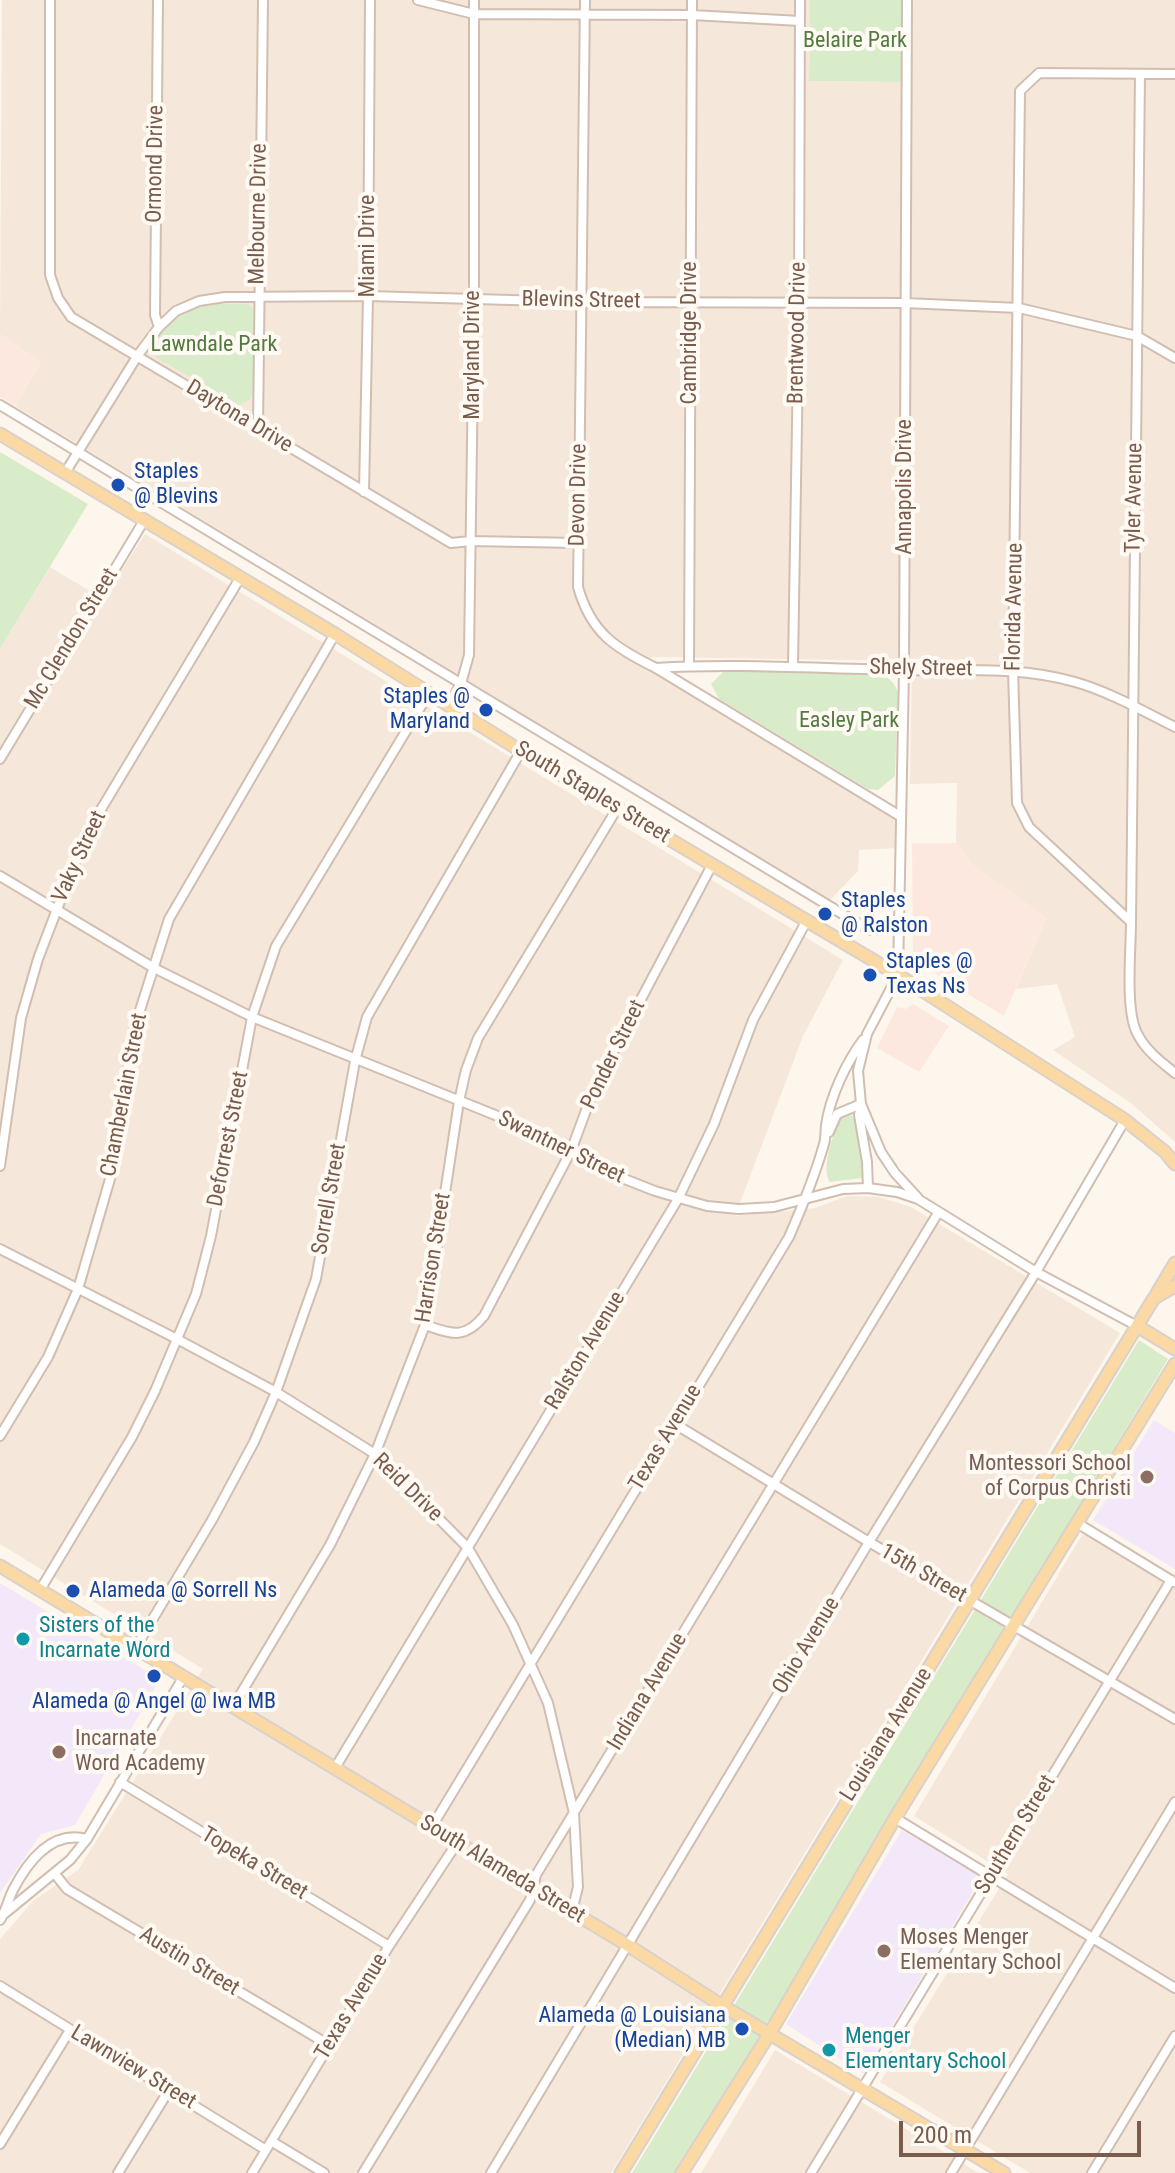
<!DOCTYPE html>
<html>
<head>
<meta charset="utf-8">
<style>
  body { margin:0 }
  #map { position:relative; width:1175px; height:2173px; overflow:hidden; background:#fdf6ec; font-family:"Roboto Condensed",sans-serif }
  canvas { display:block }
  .scale { position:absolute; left:899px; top:2121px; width:242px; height:36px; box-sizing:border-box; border:4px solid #7a5c4d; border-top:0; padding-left:10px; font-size:24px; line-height:28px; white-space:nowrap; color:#7a5c4d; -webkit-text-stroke:6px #fffaf3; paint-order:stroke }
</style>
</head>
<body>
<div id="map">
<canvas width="1175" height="2173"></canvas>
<div class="scale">200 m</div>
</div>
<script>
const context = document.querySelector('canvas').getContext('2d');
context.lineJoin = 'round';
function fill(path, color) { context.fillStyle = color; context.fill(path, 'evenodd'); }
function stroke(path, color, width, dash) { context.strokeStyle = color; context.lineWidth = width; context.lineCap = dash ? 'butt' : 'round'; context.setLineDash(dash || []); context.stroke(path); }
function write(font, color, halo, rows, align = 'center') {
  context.font = font + ' "Roboto Condensed",sans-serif'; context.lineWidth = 8; context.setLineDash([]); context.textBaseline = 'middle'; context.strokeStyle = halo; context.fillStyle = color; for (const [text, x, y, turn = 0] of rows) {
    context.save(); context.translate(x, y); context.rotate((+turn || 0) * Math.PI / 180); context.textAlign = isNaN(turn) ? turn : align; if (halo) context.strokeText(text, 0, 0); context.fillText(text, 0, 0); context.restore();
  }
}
fill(new Path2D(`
  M 2,0 L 810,0 L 809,81 L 900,82 L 902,0 L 1175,0 L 1175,1142 L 1132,1104 L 1053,1050 L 1075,1037 L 1057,984 L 1016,989 L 1046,918 L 971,864 L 956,843 L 957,783 L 910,784 L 912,661 L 652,657 L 651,670 L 897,821 L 896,848 L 859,850 L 858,871 L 830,900 L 15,406 L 41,362 L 0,334 Z
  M 145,534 L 843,960 L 803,1036 L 735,1216 L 815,1208 L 847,1196 L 879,1197 L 911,1207 L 1120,1333 L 611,2173 L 0,2173 L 0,1939 L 34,1900 L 78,1870 L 203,1669 L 0,1544 L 0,649 L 50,567 L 103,599 Z
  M 1082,1535 L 1087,1535 L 1175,1589 L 1175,2173 L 1030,2173 L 880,2082 L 1008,1874 L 914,1816 Z
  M 775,2050 L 979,2173 L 701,2173 Z`), '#f5e8da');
fill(new Path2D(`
  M 0,334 L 41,362 L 15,406 L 0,397 Z
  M 912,843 L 956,843 L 971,864 L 1046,918 L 1004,1016 L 943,979 L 913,956 Z
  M 913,1004 L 949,1026 L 919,1072 L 877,1048 L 897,1007 L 905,1009 Z`), '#fde8e0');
fill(new Path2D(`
  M 1154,1420 L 1175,1433 L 1175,1569 L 1093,1520 Z
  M 0,1583 L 160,1679 L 75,1825 L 41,1834 L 0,1893 Z
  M 902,1830 L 982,1877 L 863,2074 L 786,2024 Z`), '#f3e8fa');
fill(new Path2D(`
  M 810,0 L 902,0 L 901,82 L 809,81 Z
  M 248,304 L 255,311 L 255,392 L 249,400 L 239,405 L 157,358 C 149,332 185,308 209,305 C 221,303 235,304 248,304 Z
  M 0,452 L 88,504 L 0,649 Z
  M 725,670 L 880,674 C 890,678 895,683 898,693 L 895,776 L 878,790 L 868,789 L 719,699 L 711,684 Z
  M 850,1113 C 863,1125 865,1161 863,1178 L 830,1182 C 820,1170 834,1125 845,1114 Z
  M 1139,1340 L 1168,1359 L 677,2173 L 632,2173 Z`), '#d8ecc9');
const minor = new Path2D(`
  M 50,0 L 50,275 L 58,298 L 71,317 L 451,543 L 471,541 L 578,543
  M 158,0 L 155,315 L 159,327
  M 418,0 L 474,14 L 692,15 L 800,21
  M 585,0 L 578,587 C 591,633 615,648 656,668 L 900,816
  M 1175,74 L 1039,73 L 1020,91 L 1013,670 L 1017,803 L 1029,827 L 1131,922 C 1131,950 1125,1010 1137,1033 C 1145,1050 1161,1062 1175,1073
  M 0,405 L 869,930 L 881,930 L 899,923
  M 258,429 L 263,0
  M 65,473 L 138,355 L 159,327 L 176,311 L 199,301 L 225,297 L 368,296 L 582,302 L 905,303 L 1019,308 L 1137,336 L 1175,358
  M 364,492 L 368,296 L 370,0
  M 793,665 L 799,302 L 800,0
  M 689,666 L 692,0
  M 656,668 C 739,663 822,669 906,670 C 963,671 1019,666 1075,682 C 1110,692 1143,711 1175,727
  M 450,706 L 462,680 L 469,655 L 474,299 L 474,0
  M 0,759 L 145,519
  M 0,876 L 154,968 L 252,1017 L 505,1119 L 622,1178 L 655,1191 L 707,1206 L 739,1209 L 774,1207 L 843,1189 L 868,1188 L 897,1192 L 918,1199 L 1036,1272 L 1137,1326
  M 1131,922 L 1140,74
  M 861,1104 L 881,1152 L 895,1173 L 918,1198
  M 829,1132 L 837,1114 L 861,1104
  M 0,1166 L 21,1018 L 38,959 L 85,836 L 240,578
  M 868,1188 L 867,1162 L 859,1115 L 861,1104 L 858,1071 L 867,1034 L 898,975 L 904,671 L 907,0
  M 0,1249 L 177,1339 L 276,1392 L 375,1454 L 468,1548 L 513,1625 L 548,1703 L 574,1813 L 578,1887 L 572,1911
  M 425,1325 C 452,1334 464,1340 484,1316 L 571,1151 L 595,1086 L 712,865
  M 675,1424 L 869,1542 L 1175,1719
  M 0,1436 L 48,1357 L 78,1289 L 110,1179 L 135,1026 L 169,919 L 335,634
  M 1077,1523 L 1174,1582
  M 40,1590 L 132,1437 L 155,1391 L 196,1294 L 211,1236 L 252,1017 L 276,946 L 429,693
  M 136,1647 L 212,1520 L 254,1442 L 276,1392 L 316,1279 L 355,1061 L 367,1017 L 521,751
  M 234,1705 L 330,1545 L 375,1454 L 425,1325 L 459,1101 L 466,1070 L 478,1038 L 618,807
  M 335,1768 L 678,1199 L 714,1124 L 753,1020 L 807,920
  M 120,1782 L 389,1946
  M 895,1818 L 1175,1988
  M 431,1828 L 789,1237 C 802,1207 815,1176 824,1144 C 826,1138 825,1132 826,1125 C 830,1097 846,1063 863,1040
  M 55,1874 L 67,1889 L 329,2045
  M 4,1914 L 70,1860 L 87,1839 L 184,1676
  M 0,1920 C 6,1911 8,1900 13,1890 C 28,1861 52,1830 87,1839
  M 0,1986 L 266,2150
  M 271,2141 L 324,2173
  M 0,2144 L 70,2030
  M 118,2173 L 169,2090
  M 252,2173 L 389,1946 L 457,1843
  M 363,2173 L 530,1900 L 536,1875 L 938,1213
  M 491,2173 L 869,1542 L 1036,1272 L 1125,1120
  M 811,2173 L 1171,1580
  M 951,2173 L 1175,1802
  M 1092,2173 L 1175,2036`);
const major = new Path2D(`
  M 0,434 L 335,634 L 521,751 L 898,975 L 1125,1120 L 1165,1152 L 1175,1164
  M 1157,1293 L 1175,1263
  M 1137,1326 L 1175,1349
  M 0,1566 L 629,1946 L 721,2005 L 1004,2173
  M 621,2173 L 1154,1298 L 1175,1286
  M 682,2173 L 770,2033 L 895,1818 L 1175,1364`);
stroke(minor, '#d1beb0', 12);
stroke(major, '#dad1cd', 15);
stroke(minor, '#fff', 8);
stroke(major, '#fbd9a5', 11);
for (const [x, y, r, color] of [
  [118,485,8,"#1a4fb4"],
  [486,710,8,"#1a4fb4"],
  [825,914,8,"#1a4fb4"],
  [870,975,8,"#1a4fb4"],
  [1147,1477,8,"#8d6e63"],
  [73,1591,8,"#1a4fb4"],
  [23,1639,8,"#0f9aa8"],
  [154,1676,8,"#1a4fb4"],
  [59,1752,8,"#8d6e63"],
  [884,1951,8,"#8d6e63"],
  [742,2029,8,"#1a4fb4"],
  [829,2050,8,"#0f9aa8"]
]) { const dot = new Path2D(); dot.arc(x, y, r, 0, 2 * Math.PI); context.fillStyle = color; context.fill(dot); stroke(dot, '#fffaf3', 3); }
write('22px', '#537a41', '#fffaf3', [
  ["Belaire Park",855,41],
  ["Lawndale Park",214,345],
  ["Easley Park",849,721]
]);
write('22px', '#7a5c4d', '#fffaf3', [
  ["Ormond Drive",156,164,-89],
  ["Melbourne Drive",259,214,-89],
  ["Miami Drive",368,246,-90],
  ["Blevins Street",581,301,1],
  ["Cambridge Drive",690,333,-90],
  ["Brentwood Drive",798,333,-89],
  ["Maryland Drive",473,355,-90],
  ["Daytona Drive",239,417,31],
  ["Annapolis Drive",905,487,-90],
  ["Devon Drive",579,495,-89],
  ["Tyler Avenue",1135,498,-89],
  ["Florida Avenue",1015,607,-89],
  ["Mc Clendon Street",72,639,-59],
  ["Shely Street",921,669,1],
  ["South Staples Street",592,793,31],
  ["Vaky Street",80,857,-65],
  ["Ponder Street",614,1055,-64],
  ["Chamberlain Street",125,1095,-79],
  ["Deforrest Street",229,1139,-79],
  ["Swantner Street",561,1148,26],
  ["Sorrell Street",330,1199,-80],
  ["Harrison Street",434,1258,-81],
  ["Ralston Avenue",586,1351,-59],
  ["Texas Avenue",666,1438,-59],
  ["Reid Drive",407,1488,44],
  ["15th Street",923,1574,30],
  ["Ohio Avenue",807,1646,-59],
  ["Indiana Avenue",648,1692,-59],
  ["Louisiana Avenue",887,1735,-58],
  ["Southern Street",1016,1835,-59],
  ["Topeka Street",254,1864,31],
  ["South Alameda Street",502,1870,31],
  ["Austin Street",189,1962,31],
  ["Texas Avenue",352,2007,-59],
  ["Lawnview Street",133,2068,31]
]);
write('22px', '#164399', '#fffaf3', [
  ["Staples",134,472],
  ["@ Blevins",134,497],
  ["Staples @",470,697,"right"],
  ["Maryland",470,722,"right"],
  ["Staples",841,901],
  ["@ Ralston",841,926],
  ["Staples @",886,962],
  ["Texas Ns",886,987],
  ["Alameda @ Sorrell Ns",89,1591],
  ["Alameda @ Angel @ Iwa MB",154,1702,"center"],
  ["Alameda @ Louisiana",726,2016,"right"],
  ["(Median) MB",726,2041,"right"]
], 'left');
write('22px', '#785e54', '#fffaf3', [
  ["Montessori School",1131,1464,"right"],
  ["of Corpus Christi",1131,1489,"right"],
  ["Incarnate",75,1739],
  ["Word Academy",75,1764],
  ["Moses Menger",900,1938],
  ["Elementary School",900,1963]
], 'left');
write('22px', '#0d838f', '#fffaf3', [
  ["Sisters of the",39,1626],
  ["Incarnate Word",39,1651],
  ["Menger",845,2037],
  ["Elementary School",845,2062]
], 'left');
</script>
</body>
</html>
